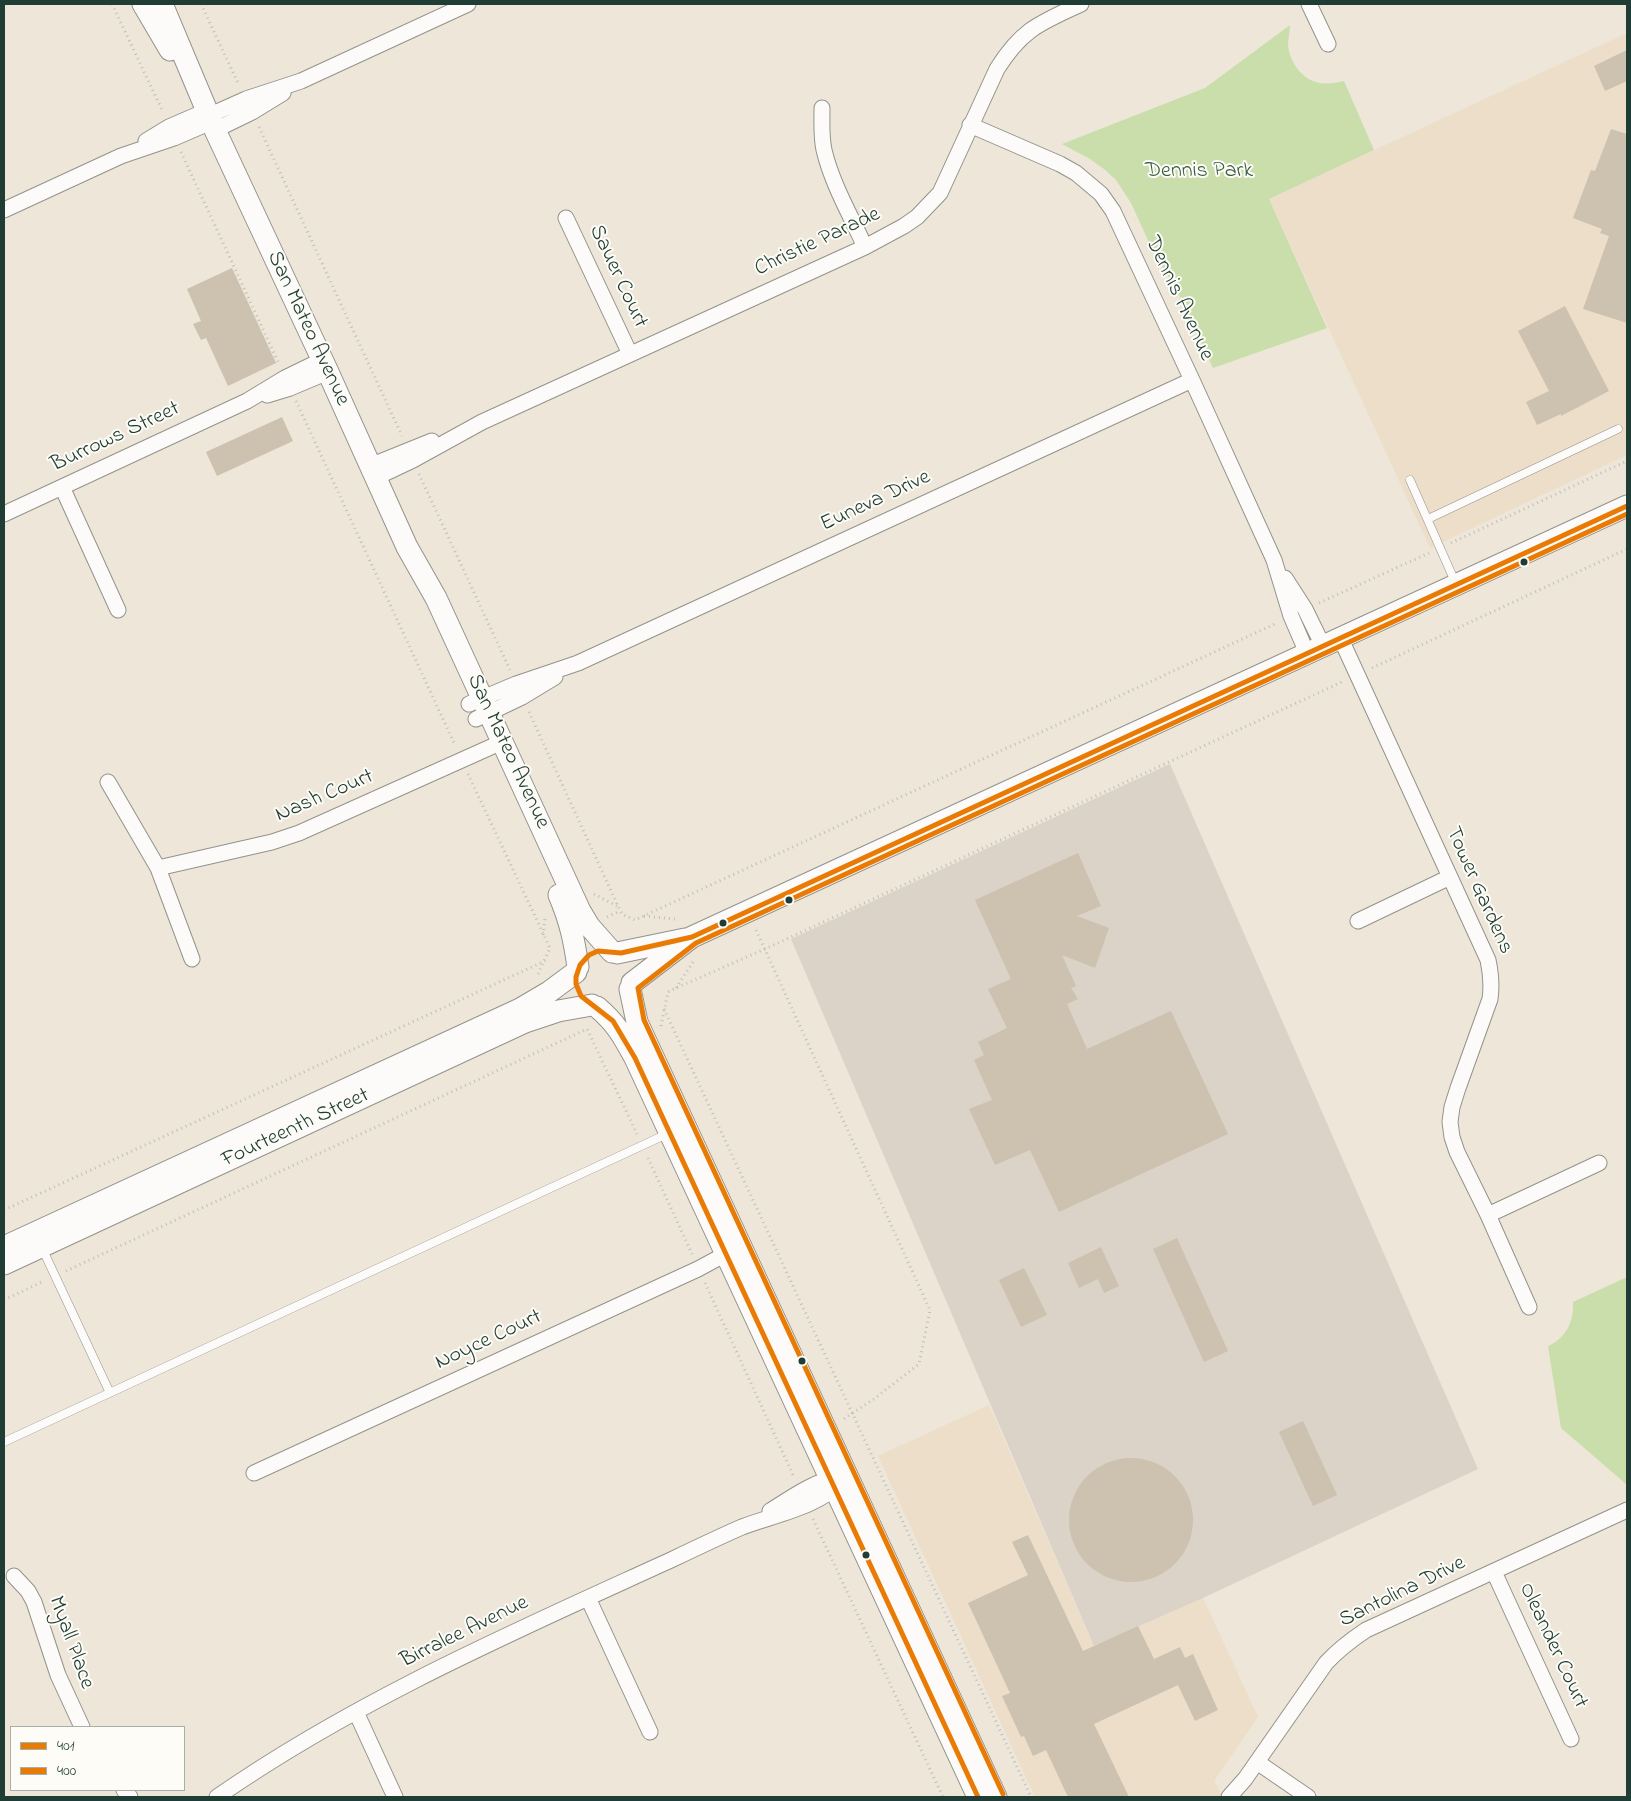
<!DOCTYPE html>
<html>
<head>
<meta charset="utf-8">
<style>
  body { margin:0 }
  #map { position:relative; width:1631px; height:1801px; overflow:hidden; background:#eee6d9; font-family:"Indie Flower",sans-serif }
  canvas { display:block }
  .frame { position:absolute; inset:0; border:5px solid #1f3d34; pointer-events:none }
  .legend { position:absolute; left:10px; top:1726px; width:175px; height:65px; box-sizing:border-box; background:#fdfcf7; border:1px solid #a4b0a9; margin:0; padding:6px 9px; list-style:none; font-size:15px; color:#1f3d34 }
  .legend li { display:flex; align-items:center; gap:10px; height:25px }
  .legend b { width:25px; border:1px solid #a4b0a9 }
</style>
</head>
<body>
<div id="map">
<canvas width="1631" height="1801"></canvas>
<div class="frame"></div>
<ul class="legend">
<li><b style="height:6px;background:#e97b05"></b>401</li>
<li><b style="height:6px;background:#e97b05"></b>400</li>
</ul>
</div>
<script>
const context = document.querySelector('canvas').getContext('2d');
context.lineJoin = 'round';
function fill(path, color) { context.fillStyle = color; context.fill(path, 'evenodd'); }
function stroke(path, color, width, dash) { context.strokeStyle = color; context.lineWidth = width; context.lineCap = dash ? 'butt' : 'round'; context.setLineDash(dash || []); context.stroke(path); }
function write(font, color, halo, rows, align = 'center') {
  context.font = font + ' "Indie Flower",sans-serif'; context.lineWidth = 4; context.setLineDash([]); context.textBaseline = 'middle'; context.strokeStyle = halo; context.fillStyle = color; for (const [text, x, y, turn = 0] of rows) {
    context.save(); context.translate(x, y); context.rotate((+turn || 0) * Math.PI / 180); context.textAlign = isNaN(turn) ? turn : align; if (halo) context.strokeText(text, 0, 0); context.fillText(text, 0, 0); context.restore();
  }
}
fill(new Path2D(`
  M 1627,33 L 1627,455 L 1430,548 L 1269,199 Z
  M 989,1405 L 1094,1646 L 1203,1598 L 1258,1717 L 1214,1781 L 1224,1797 L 1035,1797 L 878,1456 Z`), '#ecdec8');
fill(new Path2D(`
  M 1170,764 L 1478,1469 L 1203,1598 L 1094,1646 L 791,939 Z`), '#dbd3c7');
fill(new Path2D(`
  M 1290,25 C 1290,32 1288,39 1288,45 C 1289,60 1301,78 1316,82 C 1325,85 1335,83 1344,81 L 1374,150 L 1269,199 L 1327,328 L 1213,368 L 1183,302 L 1152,249 L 1131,203 L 1116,180 L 1104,169 L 1090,159 L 1062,144 L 1205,88 Z
  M 1627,1277 L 1627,1483 L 1626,1484 L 1561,1428 L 1548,1346 C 1566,1338 1574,1322 1573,1302 Z`), '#c9deaa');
fill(new Path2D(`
  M 1627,50 L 1627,81 L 1605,91 L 1594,66 Z
  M 1611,129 L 1627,134 L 1627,323 L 1583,309 L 1609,236 L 1600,233 L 1602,229 L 1573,218 L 1591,170 L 1595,171 Z
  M 232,268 L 276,363 L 228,386 L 206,338 L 201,340 L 193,324 L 201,321 L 187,289 Z
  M 1565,306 L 1609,391 L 1561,416 L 1561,414 L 1537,425 L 1526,402 L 1549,391 L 1518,331 Z
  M 282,417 L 293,441 L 217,476 L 206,452 Z
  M 1078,853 L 1101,906 L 1077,916 L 1109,928 L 1095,968 L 1062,955 L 1076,986 L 1071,988 L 1078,999 L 1067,1004 L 1087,1049 L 1171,1011 L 1228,1134 L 1059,1212 L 1030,1150 L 995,1165 L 969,1109 L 992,1100 L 974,1060 L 984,1055 L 978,1042 L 1007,1028 L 988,989 L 1011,979 L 975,900 Z
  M 1177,1238 L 1228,1351 L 1204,1362 L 1153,1249 Z
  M 1101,1247 L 1119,1286 L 1104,1293 L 1098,1279 L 1079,1288 L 1068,1263 Z
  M 1024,1268 L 1047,1315 L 1021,1327 L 999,1280 Z
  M 1303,1421 L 1337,1495 L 1313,1506 L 1279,1432 Z
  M1069 1520a62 62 0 1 1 124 0a62 62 0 1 1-124 0Z
  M 1028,1535 L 1083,1651 L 1138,1626 L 1154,1659 L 1180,1647 L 1185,1658 L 1193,1654 L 1218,1710 L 1195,1721 L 1178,1685 L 1094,1724 L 1129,1797 L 1068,1797 L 1046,1750 L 1033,1756 L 1024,1736 L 1021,1737 L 1002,1696 L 1010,1693 L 968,1603 L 1028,1575 L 1012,1542 Z`), '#cdc1af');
const lane = new Path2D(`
  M 1410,480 L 1456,584
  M 1428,519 L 1618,429
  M 42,1248 L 110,1393
  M 4,1442 L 669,1133`);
const street = new Path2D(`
  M 1309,4 L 1328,44
  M 822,108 C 822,122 821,136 824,150 C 832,184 851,216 865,247
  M 208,116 L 246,99 L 301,81 L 468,4
  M 970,125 L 1060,164 L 1076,173 L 1101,194 L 1113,211 L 1192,380 L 1274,560 L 1291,616 L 1307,653
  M 215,130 L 252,112 L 283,93
  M 146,141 L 169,127 L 206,111
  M 4,210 L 121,156 L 174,138 L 211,122
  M 566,218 L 630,354
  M 267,395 L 290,388 L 328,372
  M 370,466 L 432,441
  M 375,478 L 413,460 L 482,422 L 865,247 L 904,226 L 917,217 L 940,193 L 997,69 C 1022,29 1040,23 1081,4
  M 62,487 L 118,610
  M 4,514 L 247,401 L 285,378 L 322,360
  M 1285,578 L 1305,609 L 1323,646
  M 1340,637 L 1488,960 C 1491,974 1492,985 1490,999 L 1458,1088 L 1452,1107 L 1450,1122 L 1452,1137 L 1457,1152 L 1488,1215 L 1529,1307
  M 469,704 L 516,684 L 578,663 L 1192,380
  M 476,719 L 522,697 L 555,677
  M 108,782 L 158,868 L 192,959
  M 158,868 L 272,842 L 299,833 L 502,742
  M 1358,921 L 1450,877
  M 1488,1215 L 1599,1163
  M 254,1473 L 698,1269 L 735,1249
  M 770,1511 C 791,1498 814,1481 839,1477
  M 1494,1572 L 1571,1739
  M 14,1576 L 28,1591 L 34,1602 L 58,1675 L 82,1727
  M 588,1598 L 650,1732
  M 356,1712 L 395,1797
  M 1257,1762 L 1308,1797
  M 124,1790 L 130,1797
  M 217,1797 C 358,1699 518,1630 673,1559 C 696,1548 719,1537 742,1527 C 773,1515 819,1507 841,1482
  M 1229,1797 L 1245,1779 L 1326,1663 C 1338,1650 1351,1640 1366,1630 L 1627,1510`);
const secondary = new Path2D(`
  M 143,4 L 170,50
  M 162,4 L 215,130 L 328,372 L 407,547 L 436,598 L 580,911 L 589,926 L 612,952
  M 559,895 C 570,921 574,939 578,967
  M 617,953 L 685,939
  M 632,983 L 692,937 L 1627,506
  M 630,989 L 637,1022 L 996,1797
  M 597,1007 C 617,1024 623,1036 635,1058 L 978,1797
  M 4,1247 L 520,1009 L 549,992 L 576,972
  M 4,1264 L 525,1022 L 558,1011 L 592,1005`);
stroke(lane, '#92938b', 9);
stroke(street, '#92938b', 17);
stroke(secondary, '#92938b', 23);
stroke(new Path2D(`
  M 112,4 L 163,112
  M 201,4 L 239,85
  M 259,127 L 402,436
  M 181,152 L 279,364
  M 296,401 L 455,745
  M 419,474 L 510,670
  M 1451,543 L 1627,461
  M 1319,603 L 1429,553
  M 1372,668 L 1627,549
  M 529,712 L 618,906 L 622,914 L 635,920 L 1277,623
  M 468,774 L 550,948 L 538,974
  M 594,894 L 617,906
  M 644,916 L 675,919
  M 607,917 L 620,911
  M 756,930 L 930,1310 L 919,1364 L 874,1399 L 842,1420
  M 543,935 L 545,919
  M 676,988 L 693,962
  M 664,1009 L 1031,1797
  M 661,1026 L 668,992 L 676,988 L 765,949 L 1344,681
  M 648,1158 L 692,1254
  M 4,1210 L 545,961
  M 66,1271 L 587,1029 L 637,1134
  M 705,1283 L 794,1477
  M 4,1300 L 44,1281
  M 813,1519 L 943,1797`), '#bebfbc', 3, [1, 4]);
stroke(lane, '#fcfbf9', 8);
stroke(street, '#fcfbf9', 15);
stroke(secondary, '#fcfbf9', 21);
stroke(new Path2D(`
  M 978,1797 L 635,1058 L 613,1021 L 581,996 L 576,984 L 576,977 L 580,965 L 589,955 L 598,951 L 621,953 L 692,937 L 1627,506`), '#e97b05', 5);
stroke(new Path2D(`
  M 1003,1794 L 644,1020 L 638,988 L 696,943 L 1627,514`), '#e97b05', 5);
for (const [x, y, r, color] of [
  [1524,562,4.5,"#1f3d34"],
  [789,900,4.5,"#1f3d34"],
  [723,923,4.5,"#1f3d34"],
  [802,1361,4.5,"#1f3d34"],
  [866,1555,4.5,"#1f3d34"]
]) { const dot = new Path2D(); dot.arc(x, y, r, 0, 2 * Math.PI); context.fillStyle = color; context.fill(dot); stroke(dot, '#fdfcf7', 2); }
write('22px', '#3b5c44', '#fdfcf7', [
  ["Dennis Park",1199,172]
]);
write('22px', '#1f3d34', '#fdfcf7', [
  ["Christie Parade",818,243,-25],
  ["Sauer Court",617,277,65],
  ["Dennis Avenue",1178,299,65],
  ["San Mateo Avenue",307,329,65],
  ["Burrows Street",116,438,-25],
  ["Euneva Drive",876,502,-25],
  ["San Mateo Avenue",507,752,65],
  ["Nash Court",325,797,-23],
  ["Tower Gardens",1478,891,66],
  ["Fourteenth Street",296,1129,-25],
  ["Noyce Court",489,1341,-25],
  ["Santolina Drive",1403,1593,-26],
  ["Birralee Avenue",465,1633,-26],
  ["Myall Place",70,1643,70],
  ["Oleander Court",1552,1646,65]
]);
</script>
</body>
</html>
